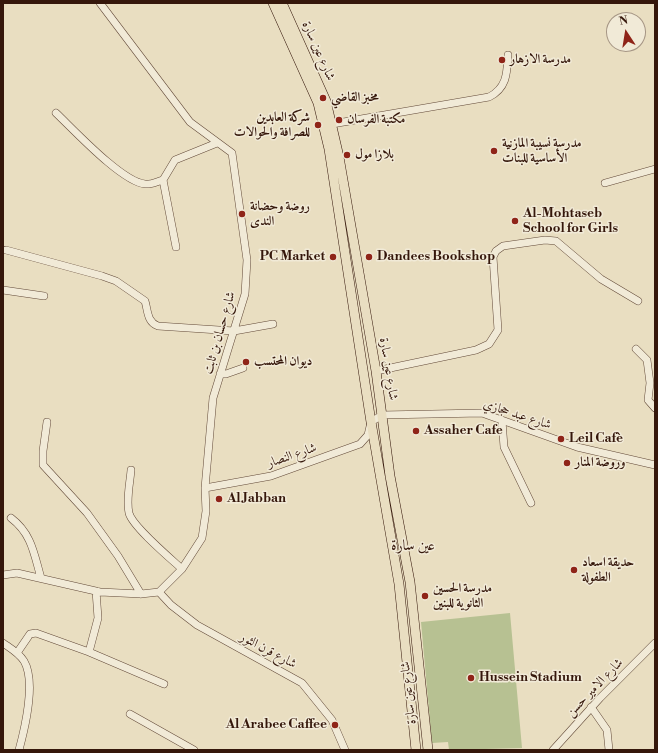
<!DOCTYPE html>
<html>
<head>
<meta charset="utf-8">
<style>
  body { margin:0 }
  #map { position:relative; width:658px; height:753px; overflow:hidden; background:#e9dec1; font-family:"Libre Bodoni",serif }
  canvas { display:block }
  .frame { position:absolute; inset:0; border:4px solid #35170b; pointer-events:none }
  .north { position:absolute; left:606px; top:12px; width:40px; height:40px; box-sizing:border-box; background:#f1ead7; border:1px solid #a69685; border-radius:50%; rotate:348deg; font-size:11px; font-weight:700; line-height:16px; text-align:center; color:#35170b }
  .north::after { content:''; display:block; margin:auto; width:14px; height:18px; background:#8f2418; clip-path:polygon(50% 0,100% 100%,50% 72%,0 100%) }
</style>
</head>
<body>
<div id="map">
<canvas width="658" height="753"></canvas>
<div class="frame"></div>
<div class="north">N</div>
</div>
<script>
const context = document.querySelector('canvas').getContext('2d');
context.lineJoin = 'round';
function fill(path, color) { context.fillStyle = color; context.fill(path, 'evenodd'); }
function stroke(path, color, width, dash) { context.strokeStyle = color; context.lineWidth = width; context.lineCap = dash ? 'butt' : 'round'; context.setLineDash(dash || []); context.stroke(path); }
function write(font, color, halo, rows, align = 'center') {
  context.font = font + ' "Libre Bodoni",Amiri,serif'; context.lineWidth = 3; context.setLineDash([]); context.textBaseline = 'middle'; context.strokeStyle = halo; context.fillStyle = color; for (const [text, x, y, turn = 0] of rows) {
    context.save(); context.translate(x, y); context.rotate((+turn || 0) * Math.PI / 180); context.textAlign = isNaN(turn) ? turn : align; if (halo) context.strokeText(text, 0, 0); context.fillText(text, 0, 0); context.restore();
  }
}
fill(new Path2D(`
  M 510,613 L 522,748 L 449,750 L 448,742 L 432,743 L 421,622 Z`), '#b7c192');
const minor = new Path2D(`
  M 56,113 C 74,130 122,182 145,184 C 151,185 158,181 163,180 L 175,160 L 217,143
  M 332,124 L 489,97 C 507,88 507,73 508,55
  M 163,180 L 176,247
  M 605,183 L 655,169
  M 6,250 L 102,276 L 116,281 L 145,301 C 148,311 147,322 158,326 L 234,331 L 273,324
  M 3,290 L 44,296
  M 636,349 L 647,360 L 650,383 L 648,400 L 655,408
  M 376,371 L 476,350 L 489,344 L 498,330 L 493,257 L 496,251 L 503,246 L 545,240 L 556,241 L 601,279 L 638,301
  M 220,374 L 226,374 L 243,368
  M 502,421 L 504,447 L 531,503
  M 47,422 L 43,451 L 43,465 L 87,513 L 118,556 L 141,594
  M 131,470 C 130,483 126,500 129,513 C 132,526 171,559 182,569
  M 205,488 L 271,476 L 360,444 L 368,435 L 371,422 L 382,415 L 482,413 L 577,447 L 655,465
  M 11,518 C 32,534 34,554 41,578
  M 3,575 L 17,573 L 100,592 L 141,594 L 159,592 L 182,569 L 202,538 L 206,511 L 205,488 L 213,398 L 245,294 L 247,260 L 232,153 L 190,122 L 100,3
  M 159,592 L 171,605 L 197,625 L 302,683 L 332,720 L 345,750
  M 3,643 C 10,648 19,653 24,661 C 36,681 25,728 19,750
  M 89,652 L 98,618 L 96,591
  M 17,653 L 30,634 L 36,633 L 89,652 L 164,684
  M 591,707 L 607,730 L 609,750
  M 130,714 L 194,750
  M 553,750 L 600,698 L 655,643`);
const major = new Path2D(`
  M 273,3 L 318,103 L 329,149 L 371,422 L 399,584 L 416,750
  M 282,3 L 326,101 L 339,157 L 376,371 L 390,476 L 410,582 L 428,750`);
stroke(minor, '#624938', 8);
stroke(major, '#35170b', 10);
stroke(minor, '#f1ead7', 7);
stroke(major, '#e9dec1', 9);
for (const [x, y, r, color] of [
  [502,60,4,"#8f2418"],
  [323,98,4,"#8f2418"],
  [339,120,4,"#8f2418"],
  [318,125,4,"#8f2418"],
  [494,151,4,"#8f2418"],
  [347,155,4,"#8f2418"],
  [242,214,4,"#8f2418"],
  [515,221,4,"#8f2418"],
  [333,257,4,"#8f2418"],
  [369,257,4,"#8f2418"],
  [246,362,4,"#8f2418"],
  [416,431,4,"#8f2418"],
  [561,439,4,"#8f2418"],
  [567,463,4,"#8f2418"],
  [219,499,4,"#8f2418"],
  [574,570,4,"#8f2418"],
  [425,596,4,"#8f2418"],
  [471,678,4,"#8f2418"],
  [335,725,4,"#8f2418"]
]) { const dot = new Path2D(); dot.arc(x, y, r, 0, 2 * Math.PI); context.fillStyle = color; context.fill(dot); stroke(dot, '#f1ead7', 1.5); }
write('13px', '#35170b', '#f1ead7', [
  ["شارع عين سارة",318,51,66],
  ["شارع حسان بن ثابت",220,333,-74],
  ["شارع عين سارة",388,369,81],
  ["شارع عبد حجازي",517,415,18],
  ["شارع النصار",292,456,-19],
  ["شارع قرن الثور",268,651,28],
  ["شارع الامير حسن",595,688,-46],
  ["شارع عين سارة",409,693,-96]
]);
write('bold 13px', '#35170b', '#f1ead7', [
  ["مدرسة الازهار",510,60],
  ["مخبز القاضي",331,98],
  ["شركة العابدين",310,118,"right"],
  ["للصرافة والحوالات",310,133,"right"],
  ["مكتبة الفرسان",347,120],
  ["مدرسة نسيبة المازنية",502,144],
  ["الأساسية للبنات",502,159],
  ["بلازا مول",355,155],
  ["روضة وحضانة",250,207],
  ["الندى",250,222],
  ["Al-Mohtaseb",523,214],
  ["School for Girls",523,229],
  ["PC Market",325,257,"right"],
  ["Dandees Bookshop",377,257],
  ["ديوان المحتسب",254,362],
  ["Assaher Cafe",424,431],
  ["Leil Cafè",569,439],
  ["وروضة المنار",575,463],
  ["Al Jabban",227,499],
  ["حديقة اسعاد",582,563],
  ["الطفولة",582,578],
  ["مدرسة الحسين",433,589],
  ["الثانوية للبنين",433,604],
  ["Hussein Stadium",479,678],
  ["Al Arabee Caffee",327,725,"right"]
], 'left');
write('15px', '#35170b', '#f1ead7', [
  ["عين سارة",413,546]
]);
</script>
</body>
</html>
